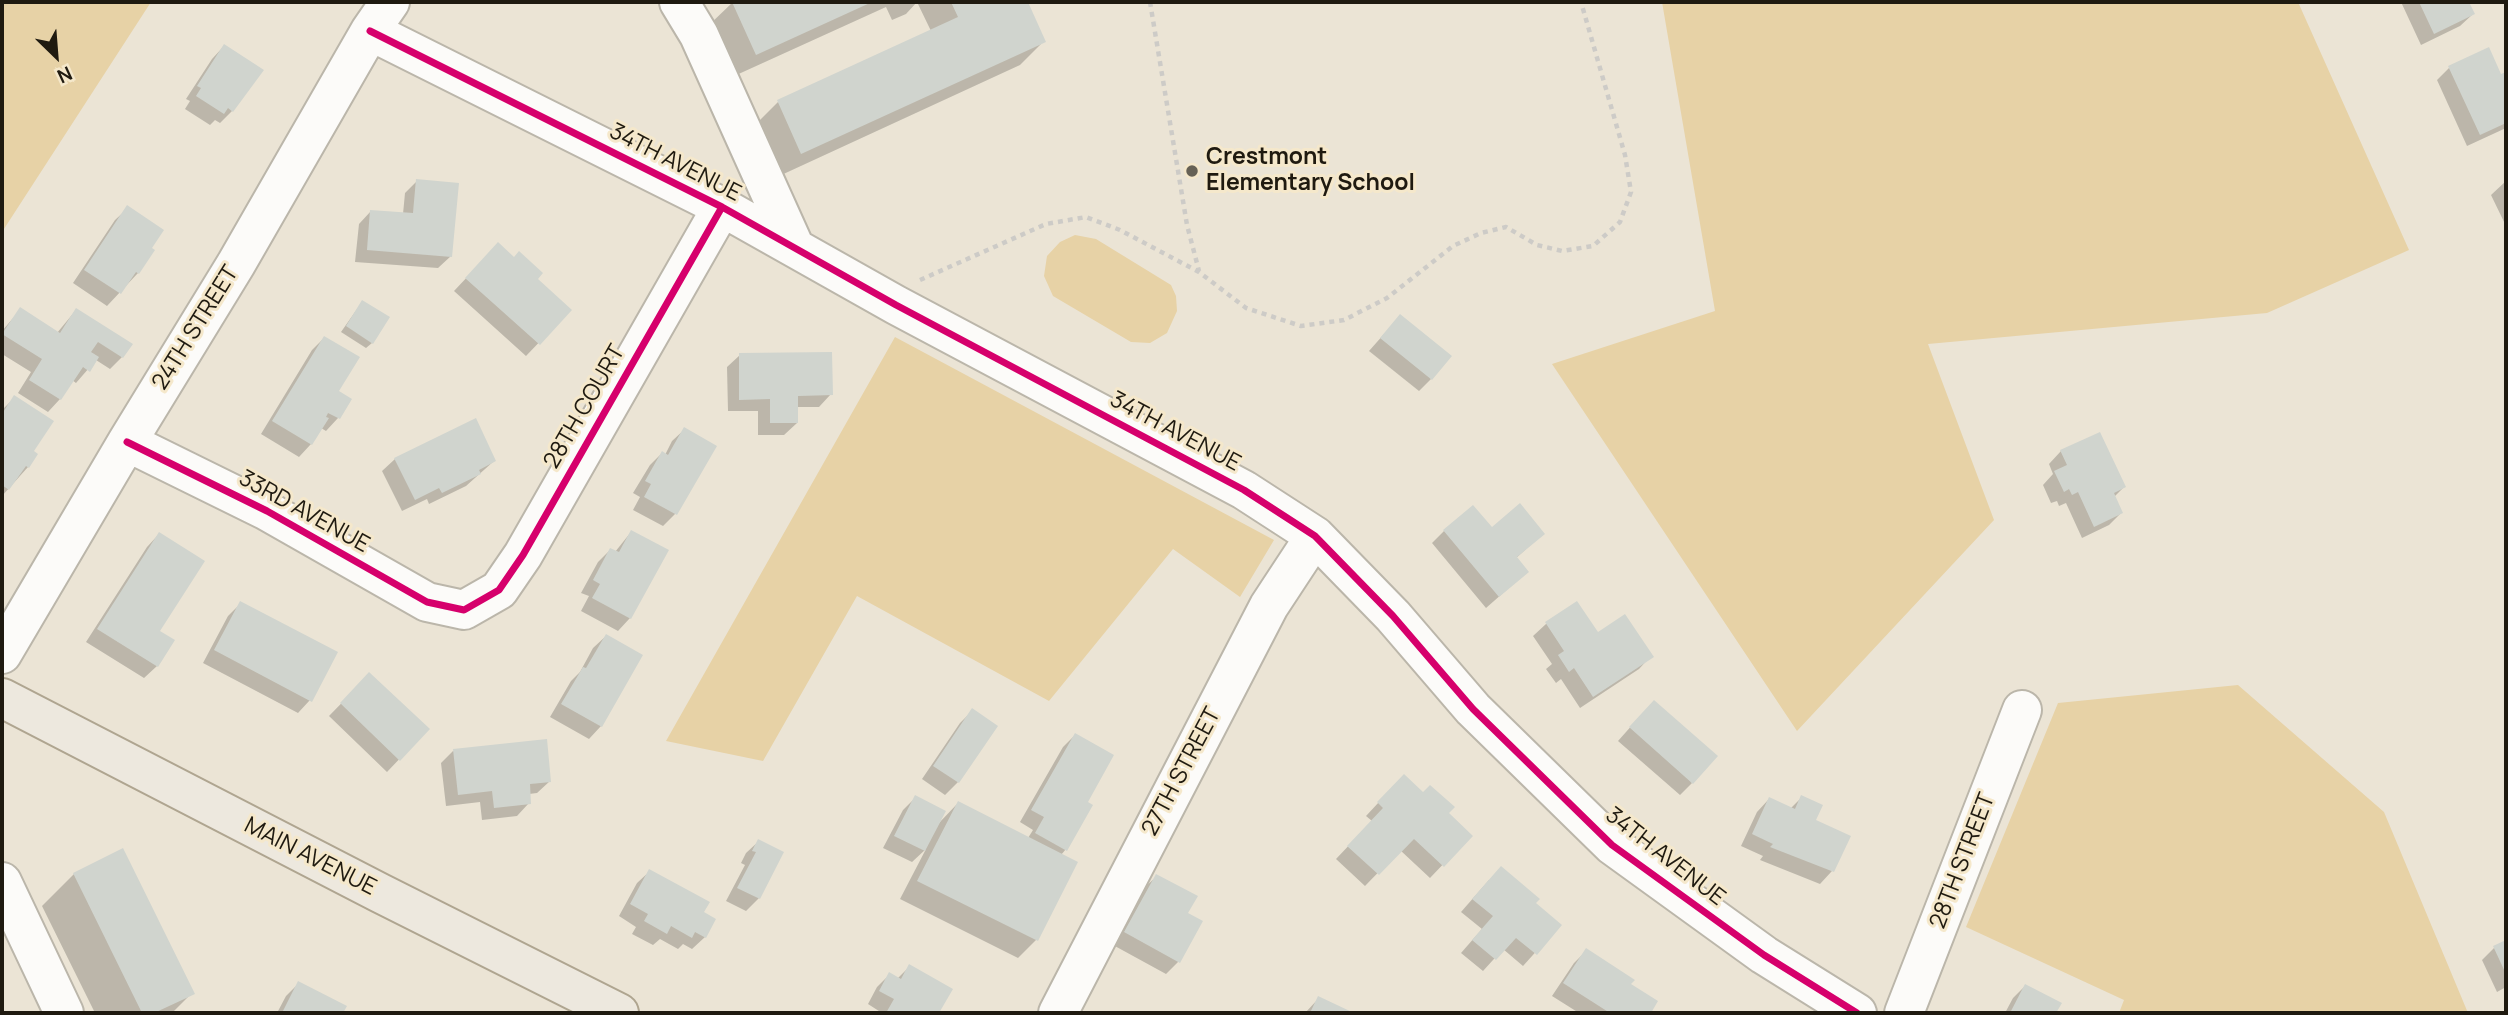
<!DOCTYPE html>
<html>
<head>
<meta charset="utf-8">
<style>
  body { margin:0 }
  #map { position:relative; width:2508px; height:1015px; overflow:hidden; background:#ebe4d5; font-family:Manrope,sans-serif }
  canvas { display:block }
  .frame { position:absolute; inset:0; border:4px solid #1f1a10; pointer-events:none }
  .north { position:absolute; left:21px; top:21px; width:70px; height:70px; -webkit-text-stroke:5px #f5e8cb; paint-order:stroke; rotate:155deg; font-size:19px; font-weight:700; line-height:28px; text-align:center; color:#1f1a10 }
  .north::after { content:''; display:block; margin:auto; width:24px; height:32px; background:#1f1a10; clip-path:polygon(50% 0,100% 100%,50% 72%,0 100%) }
</style>
</head>
<body>
<div id="map">
<canvas width="2508" height="1015"></canvas>
<div class="frame"></div>
<div class="north">N</div>
</div>
<script>
const context = document.querySelector('canvas').getContext('2d');
context.lineJoin = 'round';
function fill(path, color) { context.fillStyle = color; context.fill(path, 'evenodd'); }
function stroke(path, color, width, dash) { context.strokeStyle = color; context.lineWidth = width; context.lineCap = dash ? 'butt' : 'round'; context.setLineDash(dash || []); context.stroke(path); }
function write(font, color, halo, rows, align = 'center') {
  context.font = font + ' Manrope,sans-serif'; context.lineWidth = 6; context.setLineDash([]); context.textBaseline = 'middle'; context.strokeStyle = halo; context.fillStyle = color; for (const [text, x, y, turn = 0] of rows) {
    context.save(); context.translate(x, y); context.rotate((+turn || 0) * Math.PI / 180); context.textAlign = isNaN(turn) ? turn : align; if (halo) context.strokeText(text, 0, 0); context.fillText(text, 0, 0); context.restore();
  }
}
fill(new Path2D(`
  M 2,2 L 151,2 L 2,232 Z
  M 1662,2 L 2298,2 L 2409,250 L 2267,313 L 1928,344 L 1994,520 L 1797,731 L 1552,364 L 1715,311 Z
  M 1075,235 L 1096,239 L 1171,285 L 1176,296 L 1177,311 L 1167,333 L 1150,343 L 1131,342 L 1053,296 L 1044,276 L 1047,256 L 1060,242 Z
  M 895,337 L 1274,540 L 1240,597 L 1173,549 L 1049,701 L 857,596 L 763,761 L 666,741 Z
  M 2238,685 L 2384,812 L 2468,1013 L 2119,1013 L 2124,1000 L 1966,927 L 2058,703 Z`), '#e7d2a6');
fill(new Path2D(`
  M 733,2 L 1026,2 L 1044,41 L 1020,65 L 777,177 L 754,126 L 778,102 L 931,31 L 917,2 L 906,14 L 892,20 L 886,7 L 732,77 L 708,26 Z
  M 2401,2 L 2467,2 L 2473,14 L 2460,26 L 2421,45 Z
  M 224,46 L 232,111 L 220,123 L 215,120 L 210,125 L 185,109 L 190,101 L 186,99 L 212,59 Z
  M 2449,68 L 2500,76 L 2506,74 L 2506,128 L 2467,146 L 2437,80 Z
  M 417,181 L 451,256 L 438,268 L 355,262 L 359,224 L 371,211 L 403,214 L 405,193 Z
  M 2506,181 L 2506,226 L 2491,195 Z
  M 128,208 L 138,273 L 107,306 L 73,283 L 115,220 Z
  M 486,257 L 535,279 L 570,310 L 526,356 L 454,291 Z
  M 362,302 L 372,343 L 366,348 L 341,332 Z
  M 20,310 L 57,333 L 76,310 L 122,357 L 110,369 L 96,360 L 76,383 L 72,380 L 60,399 L 48,412 L 18,393 L 31,372 L 2,354 L 2,331 Z
  M 1400,316 L 1431,379 L 1419,391 L 1369,351 Z
  M 324,338 L 337,392 L 349,399 L 338,418 L 326,431 L 321,428 L 311,444 L 299,457 L 261,434 L 312,350 Z
  M 740,355 L 831,394 L 819,407 L 797,407 L 797,423 L 784,435 L 758,435 L 758,411 L 728,411 L 727,367 Z
  M 14,398 L 32,451 L 36,454 L 28,467 L 2,496 L 2,410 Z
  M 685,429 L 715,446 L 675,514 L 663,526 L 633,510 L 640,497 L 633,493 L 650,465 L 662,453 L 665,455 L 672,441 Z
  M 2061,451 L 2124,487 L 2114,497 L 2121,513 L 2109,525 L 2082,538 L 2066,503 L 2059,506 L 2057,501 L 2051,503 L 2043,485 L 2053,474 L 2049,464 Z
  M 395,459 L 494,461 L 466,486 L 429,504 L 427,499 L 402,511 L 382,471 Z
  M 1491,530 L 1543,534 L 1515,559 L 1527,572 L 1486,608 L 1432,543 L 1444,531 Z
  M 631,532 L 630,618 L 618,631 L 581,611 L 589,596 L 581,593 L 598,562 L 610,550 L 615,552 Z
  M 159,534 L 157,666 L 144,678 L 86,642 L 147,547 Z
  M 1576,603 L 1597,635 L 1651,656 L 1639,669 L 1580,708 L 1561,679 L 1556,683 L 1546,669 L 1552,664 L 1533,636 L 1546,624 Z
  M 240,604 L 310,700 L 298,713 L 203,663 L 228,616 Z
  M 606,636 L 601,726 L 589,739 L 550,717 L 571,681 L 580,672 L 593,648 Z
  M 369,675 L 427,730 L 387,772 L 329,716 Z
  M 972,711 L 995,726 L 958,782 L 945,795 L 922,779 L 960,723 Z
  M 1642,714 L 1692,783 L 1680,795 L 1618,741 Z
  M 1075,735 L 1086,803 L 1066,849 L 1061,855 L 1036,940 L 1018,958 L 900,899 L 926,849 L 912,862 L 883,848 L 903,810 L 915,798 L 939,823 L 958,803 L 1028,838 L 1033,830 L 1020,822 L 1063,747 Z
  M 453,751 L 550,781 L 537,793 L 529,794 L 529,803 L 517,816 L 482,820 L 480,802 L 446,806 L 441,763 Z
  M 1392,788 L 1446,813 L 1470,836 L 1430,878 L 1400,850 L 1365,886 L 1336,859 L 1372,821 L 1366,816 Z
  M 1802,797 L 1813,821 L 1848,837 L 1832,871 L 1820,884 L 1760,860 L 1763,856 L 1741,846 L 1757,812 L 1769,799 L 1790,809 Z
  M 759,841 L 782,853 L 759,898 L 746,911 L 726,901 L 745,865 L 741,863 L 746,853 Z
  M 650,871 L 701,912 L 705,937 L 692,949 L 683,944 L 678,949 L 660,939 L 653,945 L 632,934 L 636,927 L 619,916 L 637,883 Z
  M 74,874 L 192,993 L 172,1013 L 95,1013 L 42,906 Z
  M 1157,876 L 1186,914 L 1178,962 L 1166,974 L 1113,945 L 1144,888 Z
  M 1489,880 L 1533,903 L 1559,926 L 1523,966 L 1503,949 L 1483,971 L 1461,953 L 1482,929 L 1461,912 Z
  M 2506,942 L 2506,987 L 2497,992 L 2482,960 L 2494,948 Z
  M 1586,951 L 1629,984 L 1656,1002 L 1649,1013 L 1579,1013 L 1552,996 L 1574,963 Z
  M 910,966 L 951,990 L 937,1013 L 882,1013 L 868,1004 L 877,987 L 890,974 L 897,979 Z
  M 299,983 L 345,1006 L 341,1013 L 277,1013 L 286,996 Z
  M 2025,986 L 2059,1004 L 2054,1013 L 2005,1013 L 2013,998 Z
  M 1319,998 L 1350,1013 L 1305,1013 Z`), '#0003');
fill(new Path2D(`
  M 732,2 L 872,2 L 756,55 Z
  M 951,2 L 1028,2 L 1046,42 L 801,154 L 777,100 L 958,17 Z
  M 2419,2 L 2469,2 L 2475,14 L 2434,34 Z
  M 224,44 L 264,70 L 233,112 L 228,108 L 224,114 L 196,96 L 201,88 L 197,86 Z
  M 2489,47 L 2501,74 L 2506,72 L 2506,123 L 2480,135 L 2448,66 Z
  M 416,179 L 459,183 L 452,257 L 367,250 L 370,210 L 413,213 Z
  M 127,205 L 164,230 L 152,248 L 155,250 L 139,274 L 136,272 L 121,294 L 84,270 Z
  M 498,242 L 514,257 L 519,251 L 543,273 L 538,279 L 572,310 L 540,345 L 465,278 Z
  M 362,300 L 390,317 L 373,344 L 346,326 Z
  M 20,307 L 60,333 L 76,308 L 133,344 L 123,358 L 98,342 L 91,352 L 99,357 L 90,372 L 83,367 L 61,400 L 29,380 L 42,359 L 2,334 Z
  M 1400,314 L 1452,356 L 1432,380 L 1380,338 Z
  M 324,336 L 360,357 L 339,391 L 352,399 L 340,419 L 328,413 L 326,417 L 329,418 L 312,445 L 272,421 Z
  M 832,352 L 833,395 L 798,396 L 798,423 L 770,423 L 770,399 L 739,400 L 739,353 Z
  M 14,395 L 54,421 L 34,451 L 38,454 L 29,468 L 26,466 L 9,490 L 2,485 L 2,414 Z
  M 476,418 L 496,461 L 479,470 L 481,474 L 442,493 L 439,488 L 415,500 L 394,458 Z
  M 684,427 L 717,446 L 677,515 L 644,497 L 651,484 L 645,481 L 662,451 L 668,455 Z
  M 2100,432 L 2126,487 L 2114,493 L 2123,513 L 2094,527 L 2078,492 L 2072,495 L 2069,489 L 2064,492 L 2054,471 L 2067,465 L 2060,450 Z
  M 1520,503 L 1545,534 L 1517,557 L 1529,572 L 1499,597 L 1443,530 L 1473,505 L 1492,527 Z
  M 631,530 L 669,550 L 631,619 L 592,598 L 600,584 L 593,580 L 610,548 L 619,552 Z
  M 159,532 L 205,561 L 160,631 L 175,640 L 158,667 L 97,629 Z
  M 240,601 L 338,652 L 312,702 L 214,650 Z
  M 1577,601 L 1598,632 L 1625,614 L 1654,657 L 1593,697 L 1574,668 L 1569,672 L 1558,655 L 1564,651 L 1545,622 Z
  M 606,634 L 643,655 L 602,727 L 561,704 L 583,667 L 586,668 Z
  M 369,672 L 430,729 L 400,761 L 340,703 Z
  M 1654,700 L 1718,756 L 1693,784 L 1629,727 Z
  M 972,708 L 998,726 L 959,783 L 933,766 Z
  M 1075,733 L 1114,755 L 1088,802 L 1093,805 L 1067,851 L 1035,833 L 1044,817 L 1031,810 Z
  M 547,739 L 551,782 L 530,784 L 531,804 L 494,808 L 492,791 L 458,795 L 453,749 Z
  M 1404,774 L 1423,792 L 1430,785 L 1455,807 L 1449,813 L 1473,836 L 1444,867 L 1414,839 L 1379,875 L 1347,846 L 1383,808 L 1377,802 Z
  M 915,795 L 946,811 L 925,851 L 894,836 Z
  M 1801,795 L 1823,805 L 1816,820 L 1851,836 L 1834,872 L 1770,847 L 1773,844 L 1752,834 L 1769,797 L 1795,809 Z
  M 958,801 L 1078,862 L 1038,941 L 917,881 Z
  M 758,839 L 784,852 L 760,899 L 737,888 L 756,852 L 752,851 Z
  M 123,848 L 195,994 L 154,1013 L 142,1013 L 73,873 Z
  M 1501,866 L 1540,899 L 1536,903 L 1562,925 L 1537,955 L 1516,938 L 1496,960 L 1472,940 L 1493,916 L 1472,899 Z
  M 649,869 L 710,902 L 704,912 L 716,919 L 706,938 L 695,932 L 692,938 L 671,926 L 667,934 L 644,921 L 648,914 L 630,904 Z
  M 1156,874 L 1198,896 L 1188,913 L 1203,921 L 1180,963 L 1124,932 Z
  M 2506,940 L 2506,974 L 2493,946 Z
  M 1586,948 L 1635,980 L 1631,984 L 1658,1001 L 1651,1013 L 1610,1013 L 1563,983 Z
  M 909,964 L 953,989 L 939,1013 L 886,1013 L 894,999 L 879,991 L 889,972 L 901,979 Z
  M 298,981 L 347,1006 L 343,1013 L 282,1013 Z
  M 2025,984 L 2062,1003 L 2056,1013 L 2010,1013 Z
  M 1318,996 L 1354,1013 L 1310,1013 Z`), '#d0d4ce');
const minor = new Path2D(`
  M 679,2 L 699,35 L 795,248
  M 370,31 L 722,207 L 896,305 L 1244,490 L 1315,536 L 1393,616 L 1473,709 L 1612,845 L 1764,955 L 1857,1013
  M 127,442 L 267,511 L 427,602 L 464,610 L 499,590 L 523,555 L 722,207
  M 2,654 L 127,442 L 236,264 L 370,31 L 390,2
  M 2,882 L 64,1013
  M 1058,1013 L 1269,606 L 1315,536
  M 1904,1013 L 2022,710`);
const major = new Path2D(`
  M 2,698 L 380,893 L 619,1013`);
stroke(minor, '#bbb6aa', 42);
stroke(major, '#afa590', 42);
stroke(new Path2D(`
  M 1150,2 L 1187,225 L 1199,271
  M 920,280 L 1046,224 L 1086,217 L 1120,230 L 1199,272 L 1246,308 L 1301,326 L 1344,320 L 1387,298 L 1453,246 L 1481,233 L 1506,227 L 1537,245 L 1562,251 L 1593,246 L 1620,222 L 1631,192 L 1625,155 L 1581,2`), '#cdcbc7', 4.5, [5, 5]);
stroke(minor, '#fcfbf9', 38);
stroke(major, '#ede8de', 38);
stroke(new Path2D(`
  M 370,31 L 722,207 L 896,305 L 1244,490 L 1315,536 L 1393,616 L 1473,709 L 1612,845 L 1764,955 L 1857,1013
  M 127,442 L 267,511 L 427,602 L 464,610 L 499,590 L 523,555 L 722,207`), '#d6006c', 7);
for (const [x, y, r, color] of [
  [1192,171,7,"#666155"]
]) { const dot = new Path2D(); dot.arc(x, y, r, 0, 2 * Math.PI); context.fillStyle = color; context.fill(dot); stroke(dot, '#f5e8cb', 2.5); }
write('bold 23px', '#1f1a10', '#f5e8cb', [
  ["Crestmont",1206,158],
  ["Elementary School",1206,184]
], 'left');
write('23px', '#1f1a10', '#f5e8cb', [
  ["34TH AVENUE",675,163,27],
  ["24TH STREET",196,328,-58],
  ["28TH COURT",585,407,-60],
  ["34TH AVENUE",1175,432,28],
  ["33RD AVENUE",304,512,29],
  ["27TH STREET",1182,772,-62],
  ["MAIN AVENUE",310,857,27],
  ["34TH AVENUE",1665,857,38],
  ["28TH STREET",1963,861,-69]
]);
</script>
</body>
</html>
